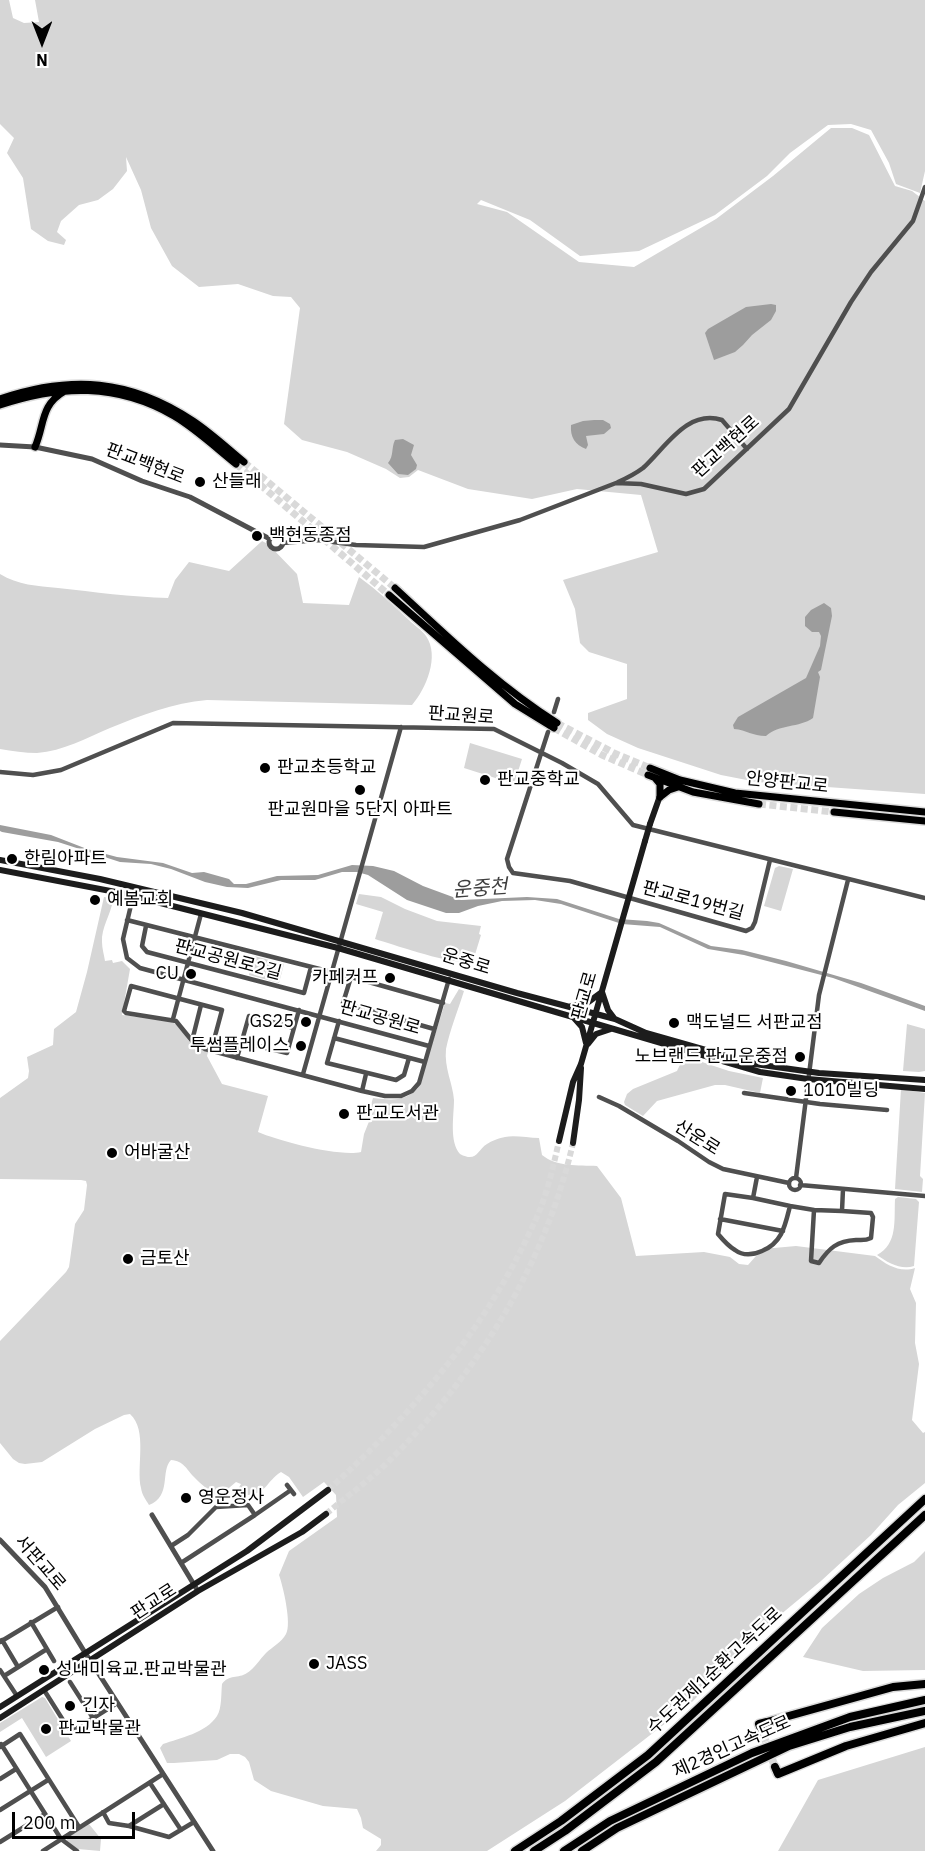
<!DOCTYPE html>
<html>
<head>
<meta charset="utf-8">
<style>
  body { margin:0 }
  #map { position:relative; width:925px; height:1851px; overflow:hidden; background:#fff; font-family:"IBM Plex Sans",sans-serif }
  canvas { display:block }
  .north { position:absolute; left:12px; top:12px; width:60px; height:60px; -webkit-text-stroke:4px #fff; paint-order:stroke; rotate:180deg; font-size:16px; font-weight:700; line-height:24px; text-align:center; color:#000 }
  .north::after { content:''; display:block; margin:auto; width:21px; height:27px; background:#000; clip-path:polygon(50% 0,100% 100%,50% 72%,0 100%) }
  .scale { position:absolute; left:12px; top:1812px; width:123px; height:27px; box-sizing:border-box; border:3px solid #000; border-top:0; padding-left:8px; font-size:18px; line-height:21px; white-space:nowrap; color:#000; -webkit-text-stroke:4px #fff; paint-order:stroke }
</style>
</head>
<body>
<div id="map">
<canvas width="925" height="1851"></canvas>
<div class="north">N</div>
<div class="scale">200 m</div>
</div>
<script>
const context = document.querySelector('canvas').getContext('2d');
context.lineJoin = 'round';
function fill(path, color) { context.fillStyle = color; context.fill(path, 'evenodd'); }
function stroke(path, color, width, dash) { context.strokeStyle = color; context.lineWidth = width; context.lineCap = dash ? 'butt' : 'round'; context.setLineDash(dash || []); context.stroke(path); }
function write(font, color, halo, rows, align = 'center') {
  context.font = font + ' "IBM Plex Sans","Noto Sans KR",sans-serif'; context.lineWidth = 4.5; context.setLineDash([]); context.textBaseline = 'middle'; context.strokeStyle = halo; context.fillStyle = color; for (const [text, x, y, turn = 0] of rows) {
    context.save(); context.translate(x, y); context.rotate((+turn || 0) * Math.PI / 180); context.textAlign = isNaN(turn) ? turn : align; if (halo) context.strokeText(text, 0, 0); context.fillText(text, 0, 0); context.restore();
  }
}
fill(new Path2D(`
  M 0,0 L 9,0 L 13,18 L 24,23 L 39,22 L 35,0 L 925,0 L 925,171 L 920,193 L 896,184 L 889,163 L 871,130 L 851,124 L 828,125 L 790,153 L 767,176 L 715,215 L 639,251 L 580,256 L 530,220 L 481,200 L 477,204 L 507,212 L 579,262 L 634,267 L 716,219 L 773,176 L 831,128 L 852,128 L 869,135 L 895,186 L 912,191 L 925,201 L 925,794 L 757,782 L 721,775 L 638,748 L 607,734 L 588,720 L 588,713 L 627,699 L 627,664 L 589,652 L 580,643 L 575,609 L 563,580 L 658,552 L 641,495 L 577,489 L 532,499 L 468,489 L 418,470 L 409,477 L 400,478 L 386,469 L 347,452 L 302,440 L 284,424 L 300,308 L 291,297 L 273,296 L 238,284 L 199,287 L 172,266 L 151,228 L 141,190 L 126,157 L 127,171 L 113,189 L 98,200 L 79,205 L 61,221 L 57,232 L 66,240 L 64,245 L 48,241 L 31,229 L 23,178 L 7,153 L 14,138 L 0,124 Z
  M 262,541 L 268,544 L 297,574 L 303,603 L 349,605 L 359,577 C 377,590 393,605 409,620 C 414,625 422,630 426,636 C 440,656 426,689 412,705 L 207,700 C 173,703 142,715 110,728 C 87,738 63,751 37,753 C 25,753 12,751 0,749 L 0,574 C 18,585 37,586 58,588 C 94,592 131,597 168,598 L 175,580 L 189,562 L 229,571 Z
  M 470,743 L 522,759 L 514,784 L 464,768 Z
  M 779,866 L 793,869 L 781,911 L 764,906 L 775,868 Z
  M 359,894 L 381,897 L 405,909 L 437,921 L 481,926 L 479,934 L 481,935 L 473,961 C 457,967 395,945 375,939 L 383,912 L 356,904 Z
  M 104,897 L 112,898 L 113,900 C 111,914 101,928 102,942 C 102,948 104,955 105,961 L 112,960 L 113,963 L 122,961 L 130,969 L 122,1015 L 167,1020 L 178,1025 L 193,1047 L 208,1052 L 207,1056 L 222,1084 L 268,1096 L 258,1132 C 279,1141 339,1157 361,1152 L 364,1134 L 374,1109 L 370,1108 L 373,1098 C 391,1100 405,1102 418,1088 L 445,1003 L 450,1004 L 459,989 L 464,991 C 458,1010 450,1030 446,1049 C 444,1068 453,1084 454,1100 C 454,1115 449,1142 460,1154 C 477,1163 477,1150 487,1144 C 491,1141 500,1138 505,1137 C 515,1135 528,1138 539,1138 L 542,1155 C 557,1167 578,1165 597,1166 L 621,1198 L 636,1256 L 704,1252 L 730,1257 L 739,1264 L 748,1265 L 764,1247 L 774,1248 L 796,1246 L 875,1256 C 887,1265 900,1273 915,1268 L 910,1289 L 916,1303 L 915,1343 L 919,1364 L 912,1420 L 923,1433 L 925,1432 L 925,1483 L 898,1505 L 871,1535 L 821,1581 L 768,1625 L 689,1705 L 565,1801 L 487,1851 L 376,1851 L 381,1845 L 381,1839 L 363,1828 L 361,1818 L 357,1809 L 323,1806 L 271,1791 L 254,1780 L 249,1762 L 245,1757 L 239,1754 L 230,1754 L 217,1760 L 174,1763 L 167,1763 L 160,1748 L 163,1744 C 180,1738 206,1733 217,1716 C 222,1708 221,1693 222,1684 C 229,1674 238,1679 247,1673 C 254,1669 260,1659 266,1653 C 272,1647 282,1642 286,1634 C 292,1624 283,1586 279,1575 L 289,1551 L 337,1517 L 336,1495 L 324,1482 L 303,1497 L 289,1477 L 281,1472 C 265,1482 267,1496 242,1495 L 237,1491 L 241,1484 L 236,1482 L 217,1498 C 210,1490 201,1485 194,1477 C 186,1469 184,1461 171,1460 C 160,1471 172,1496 149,1505 C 146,1500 142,1495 141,1488 C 136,1467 148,1430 130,1414 L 124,1415 L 95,1429 L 42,1462 L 25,1464 L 19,1463 L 13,1459 L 0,1443 L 0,1341 L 66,1272 L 69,1267 L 75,1224 L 84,1210 L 87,1185 L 86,1181 L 81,1180 L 0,1179 L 0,1098 L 28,1078 L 29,1071 L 27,1057 L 53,1045 L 54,1029 L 76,1012 L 87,972 Z
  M 254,956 L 284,964 L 279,983 L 249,975 Z
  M 907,1024 L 925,1029 L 925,1071 L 919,1072 L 903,1071 Z
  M 684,1056 L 729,1071 L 763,1078 L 760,1093 L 725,1085 L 715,1085 L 657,1101 L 643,1116 L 625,1105 L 624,1102 L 627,1094 L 633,1089 L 677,1071 Z
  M 901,1089 L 925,1093 L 920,1176 L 923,1179 L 922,1192 L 895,1189 Z
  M 898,1197 L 916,1199 L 919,1202 L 914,1266 C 901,1270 888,1263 877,1255 C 898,1244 894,1220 895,1199 Z
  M 925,1551 L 925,1670 L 863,1671 L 803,1657 L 822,1628 L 859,1594 L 883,1578 L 914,1562 Z
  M 42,1697 L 45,1698 L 71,1741 L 46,1757 L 22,1718 L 0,1732 L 0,1723 Z
  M 925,1747 L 925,1851 L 778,1851 L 818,1780 Z
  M 89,1824 L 101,1839 L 100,1851 L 78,1849 L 66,1842 L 67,1838 Z`), '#d6d6d6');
fill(new Path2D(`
  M 771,304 L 776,305 L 776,311 L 771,320 L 752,335 L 743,345 L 735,352 L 714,360 L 705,333 L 708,329 L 746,307 Z
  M 594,420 L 603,420 L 610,424 L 611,428 L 604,434 L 586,436 L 588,445 L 586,449 C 575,445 570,437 571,425 L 583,421 Z
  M 403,439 L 414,445 L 411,455 L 417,465 L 416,469 L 408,475 L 398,474 L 388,463 C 394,456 391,448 395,440 Z
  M 824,603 L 831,608 L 832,616 L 821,670 L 818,672 L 820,677 L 813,718 C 799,728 779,724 766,736 C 752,736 747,730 734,729 L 733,725 L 738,717 L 806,678 L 820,646 L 821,636 L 819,632 L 812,632 L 805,626 L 805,617 L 811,610 Z
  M 0,825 L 51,835 L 87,849 L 117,857 L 163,863 L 192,873 L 204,872 L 229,879 L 234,884 L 246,884 L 277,876 L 318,875 L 352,865 L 373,866 L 394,871 L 423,886 L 461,900 L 527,897 L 557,899 L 619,919 L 647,921 L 659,923 L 711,946 L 742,950 L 786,961 L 861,983 L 925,1006 L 925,1011 L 833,978 L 744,955 L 708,949 L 660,927 L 622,924 L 561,904 L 535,900 L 502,901 L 478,906 L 459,913 L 446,913 L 407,900 L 368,875 L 357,872 L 342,872 L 315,880 L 281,880 L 248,888 L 227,887 L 205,882 L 171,869 L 151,864 L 120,862 L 58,842 L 2,832 L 0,831 Z`), '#9d9d9d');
stroke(new Path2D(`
  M 328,1490 C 407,1419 480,1336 526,1240 C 531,1229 537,1218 541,1207 C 549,1186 554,1163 559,1141
  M 326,1514 C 347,1496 370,1480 389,1461 C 478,1373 545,1265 573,1143`), '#d9d9d9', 6, [6, 3]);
stroke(new Path2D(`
  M 244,462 L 395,588
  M 236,464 L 389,595
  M 557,723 L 614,753 L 650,768
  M 554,728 L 602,755 L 648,775
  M 759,804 L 834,812`), '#d9d9d9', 7, [7, 3.5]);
stroke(new Path2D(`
  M 763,1734 L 775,1767`), '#d9d9d9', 8, [8, 4]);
const primary = new Path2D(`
  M 0,399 C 71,375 130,379 193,421 C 211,433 227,448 244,462
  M 0,405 C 60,385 117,383 174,416 C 196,429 216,448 236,464
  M 35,447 C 45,424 40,405 65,391
  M 395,588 C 447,636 497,685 557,723
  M 389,595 L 515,704 L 554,728
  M 650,768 L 680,780 L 735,793 L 925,812
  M 648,775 L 693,792 L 759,804
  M 655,778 L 660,784 L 660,797
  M 660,797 L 669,790 L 678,787
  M 834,812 L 925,821`);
const motorway = new Path2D(`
  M 763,1734 L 759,1724 L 767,1722 L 893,1687 L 925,1684
  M 775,1767 L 778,1774 L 846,1746 L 925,1723
  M 515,1851 L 561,1821 L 648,1755 L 925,1499
  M 534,1851 L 565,1831 L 656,1762 L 925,1515
  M 564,1851 L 610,1821 L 752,1753 L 850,1717 L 925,1700
  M 582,1851 L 617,1828 L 789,1746 L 850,1727 L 925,1711`);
stroke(primary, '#dbdbdb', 10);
stroke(motorway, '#dbdbdb', 11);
stroke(new Path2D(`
  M 618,482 C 627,478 635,474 643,468 C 666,447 687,409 722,420 L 747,449
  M 283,543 L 318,540 L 356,545 L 424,547 L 520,520 L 616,483 L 641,484 L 686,494 L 704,489 L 789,409 L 851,302 L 871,272 L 913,221 L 925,187
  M 554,712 L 558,699
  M 548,732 L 507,859 L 509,867 L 513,873 L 570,881 L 746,931 L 752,928 L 755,922 L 770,860
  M 0,772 L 33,775 L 61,770 L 173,723 L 494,729 L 562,763 L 598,784 L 633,825 L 925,898
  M 135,888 L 123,939 L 127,958 L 140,968 L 429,1046
  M 127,920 L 351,977 L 443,1003
  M 146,926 L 142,946 L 147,952 L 304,993 L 311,967
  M 351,977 L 343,1003 L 434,1029
  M 173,1019 L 201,914
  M 339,1021 L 327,1063 L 396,1080 L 404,1075 L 409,1058
  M 334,1038 L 425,1062
  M 192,1041 L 201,1005
  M 241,1042 L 287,1053 L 299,1010
  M 211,1051 L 222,1010 L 131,986 L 124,1011 L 126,1013 L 176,1021 L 193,1042 L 205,1049 L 362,1091 L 385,1096 L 401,1096 L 412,1091 L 419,1083 L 449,979
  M 237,1058 L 249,1016 L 294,1028
  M 303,1074 L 401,727
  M 362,1091 L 366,1074
  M 744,1093 L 820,1104 L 887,1110
  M 599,1097 L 619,1106 L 678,1141 L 709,1162 L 723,1169 L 789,1183
  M 796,1178 L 819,995 L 848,880
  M789 1184a6 6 0 1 1 12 0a6 6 0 1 1-12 0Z
  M 800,1185 L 925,1196
  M 753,1198 L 790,1206 C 785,1226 782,1243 762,1251 C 753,1255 743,1256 735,1250 C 728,1246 723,1240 718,1234 L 725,1194 L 753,1198 L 757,1177
  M 790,1206 L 814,1210
  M 842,1211 L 814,1210 L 811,1261 L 819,1263 C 829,1248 837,1241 856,1240 C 862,1240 865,1241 871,1238 L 873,1217 L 871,1213 L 842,1211 L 843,1189
  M 720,1219 L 783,1231
  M 287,1485 L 294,1494
  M 255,1515 L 291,1490
  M 171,1546 L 188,1535 L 216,1507 L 248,1505 L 255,1515 L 181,1563
  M 31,1622 L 54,1661
  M 2,1640 L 18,1667
  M 0,1642 L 58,1607
  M 0,1670 L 17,1696
  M 4,1676 L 47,1649
  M 70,1682 L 93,1718
  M 44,1690 L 68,1728 L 76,1729 L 117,1703
  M 1,1744 L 61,1839 L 77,1851
  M 0,1747 L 20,1734 L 79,1827
  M 0,1779 L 16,1769
  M 150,1783 L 181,1830
  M 0,1810 L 48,1780
  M 103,1812 L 109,1823 L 129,1826 L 169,1837 L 194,1822
  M 129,1826 L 164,1804
  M 0,1842 L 45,1814
  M 43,1851 L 163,1774`), '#4f4f4f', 4.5);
stroke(new Path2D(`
  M 0,445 L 35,447 L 92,459 L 142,481 L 190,497 L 270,539
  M269 542a7 7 0 1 1 14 0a7 7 0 1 1-14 0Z
  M 152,1515 L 196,1588
  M 0,1540 L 45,1587 L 84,1651 L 213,1851`), '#4f4f4f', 5);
stroke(new Path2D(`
  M 650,824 L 661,793
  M 0,860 L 100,879 L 242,913 L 517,993 L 615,1019 L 646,1033 L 755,1064 L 819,1073 L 925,1080
  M 0,870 L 121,893 L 338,948 L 760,1072 L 808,1079 L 925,1089
  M 602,992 L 608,1010 L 614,1018
  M 571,1006 L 587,1003 L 602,992
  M 574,1018 L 582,1027 L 586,1043
  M 588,1044 L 596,1034 L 611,1029
  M 559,1141 L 573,1082 L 581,1064 L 645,841
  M 573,1143 L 579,1100 L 581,1068
  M 0,1707 L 247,1551 L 328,1490
  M 0,1718 L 198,1591 L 302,1532 L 326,1514`), '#1c1c1c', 6);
stroke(primary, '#000', 7);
stroke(motorway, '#000', 8);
stroke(new Path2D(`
  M 645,841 L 650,824`), '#1c1c1c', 6);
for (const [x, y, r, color] of [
  [200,482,6,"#000"],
  [257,536,6,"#000"],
  [265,768,6,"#000"],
  [485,780,6,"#000"],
  [360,790,6,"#000"],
  [12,859,6,"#000"],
  [95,900,6,"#000"],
  [191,974,6,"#000"],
  [390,978,6,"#000"],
  [306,1022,6,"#000"],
  [674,1023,6,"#000"],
  [301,1046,6,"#000"],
  [800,1057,6,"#000"],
  [791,1091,6,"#000"],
  [344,1114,6,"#000"],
  [112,1153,6,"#000"],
  [128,1259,6,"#000"],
  [186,1498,6,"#000"],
  [314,1664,6,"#000"],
  [44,1670,6,"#000"],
  [70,1706,6,"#000"],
  [46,1729,6,"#000"]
]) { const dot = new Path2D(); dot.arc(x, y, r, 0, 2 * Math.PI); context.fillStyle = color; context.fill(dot); stroke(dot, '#fff', 2); }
write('18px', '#000', '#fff', [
  ["판교백현로",726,447,-42],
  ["판교백현로",145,464,21],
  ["판교원로",461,716,4],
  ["안양판교로",787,783,6],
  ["판교로19번길",693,901,15],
  ["판교공원로2길",228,960,15],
  ["운중로",466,962,17],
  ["판교로",585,996,-74],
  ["판교공원로",380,1018,16],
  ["산운로",697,1138,32],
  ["서판교로",40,1563,49],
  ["판교로",154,1602,-33],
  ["수도권제1순환고속도로",715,1671,-43],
  ["제2경인고속도로",732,1747,-24]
]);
write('18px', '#000', '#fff', [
  ["산들래",212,482],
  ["백현동종점",269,536],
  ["판교초등학교",277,768],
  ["판교중학교",497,780],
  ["판교원마을 5단지 아파트",360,810,"center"],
  ["한림아파트",24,859],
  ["예봄교회",107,900],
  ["CU",179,974,"right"],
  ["카페커프",378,978,"right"],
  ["GS25",294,1022,"right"],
  ["맥도널드 서판교점",686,1023],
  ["투썸플레이스",289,1046,"right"],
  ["노브랜드 판교운중점",788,1057,"right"],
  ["1010빌딩",803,1091],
  ["판교도서관",356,1114],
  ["어바굴산",124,1153],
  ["금토산",140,1259],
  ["영운정사",198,1498],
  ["JASS",326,1664],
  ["성내미육교.판교박물관",56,1670],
  ["긴자",82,1706],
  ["판교박물관",58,1729]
], 'left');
write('italic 20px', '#3e3e3e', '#fff', [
  ["운중천",480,889,-4]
]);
</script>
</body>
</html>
